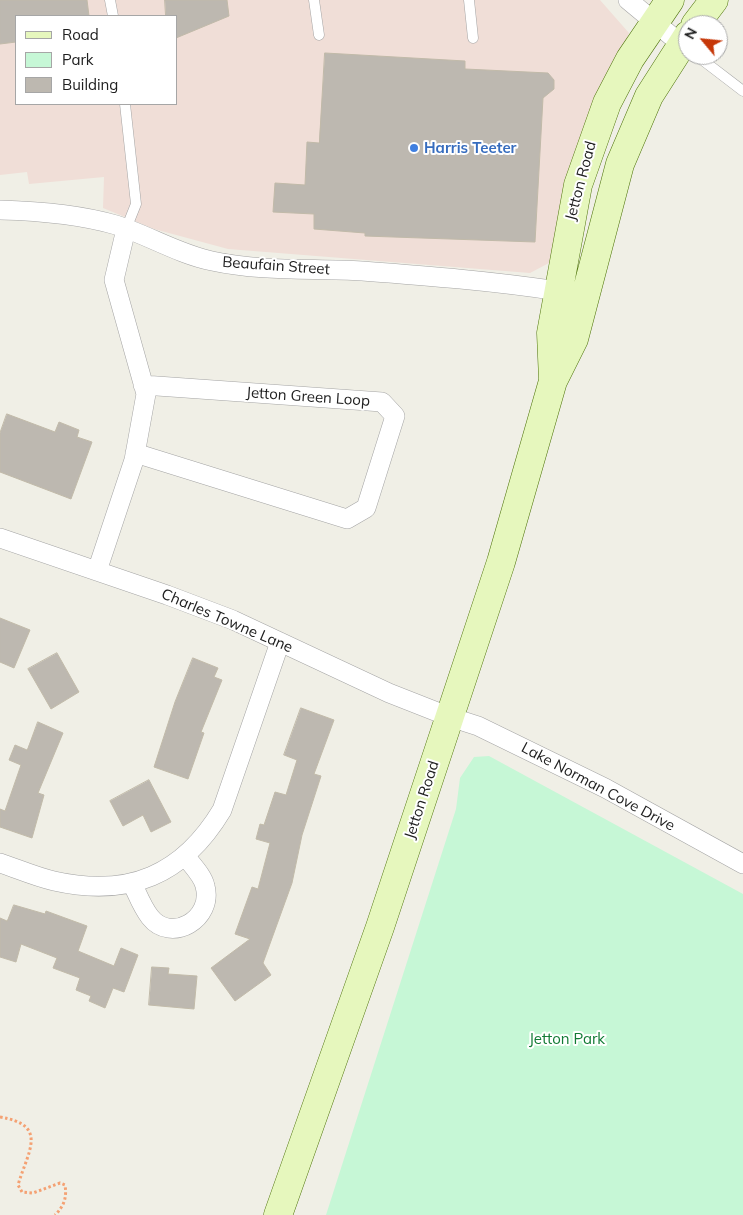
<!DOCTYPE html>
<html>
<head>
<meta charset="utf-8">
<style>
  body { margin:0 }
  #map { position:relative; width:743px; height:1215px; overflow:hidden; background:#f0efe6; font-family:Mulish,sans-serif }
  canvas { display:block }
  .legend { position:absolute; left:15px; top:15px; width:162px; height:90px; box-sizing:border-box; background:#fff; border:1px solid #a6a6a6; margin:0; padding:6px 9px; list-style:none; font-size:15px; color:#202020 }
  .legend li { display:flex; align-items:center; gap:10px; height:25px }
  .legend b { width:25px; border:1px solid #a6a6a6 }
  .north { position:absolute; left:678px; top:15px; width:50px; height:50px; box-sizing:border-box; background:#fff; border:1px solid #a6a6a6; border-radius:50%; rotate:298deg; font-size:14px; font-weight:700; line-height:20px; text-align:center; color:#202020 }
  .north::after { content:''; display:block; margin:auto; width:18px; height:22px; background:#c63809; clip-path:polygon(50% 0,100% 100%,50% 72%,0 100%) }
</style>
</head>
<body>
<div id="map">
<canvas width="743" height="1215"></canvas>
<ul class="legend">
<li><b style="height:6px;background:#e6f7bd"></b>Road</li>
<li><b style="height:14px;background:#c6f7d6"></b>Park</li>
<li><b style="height:14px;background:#bdb8b0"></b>Building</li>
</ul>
<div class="north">N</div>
</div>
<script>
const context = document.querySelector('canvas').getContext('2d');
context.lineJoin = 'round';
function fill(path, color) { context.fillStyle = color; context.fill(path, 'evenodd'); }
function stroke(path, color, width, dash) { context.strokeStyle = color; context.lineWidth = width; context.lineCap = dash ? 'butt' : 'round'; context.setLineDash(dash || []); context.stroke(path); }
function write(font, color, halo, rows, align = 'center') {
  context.font = font + ' Mulish,sans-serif'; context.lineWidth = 4; context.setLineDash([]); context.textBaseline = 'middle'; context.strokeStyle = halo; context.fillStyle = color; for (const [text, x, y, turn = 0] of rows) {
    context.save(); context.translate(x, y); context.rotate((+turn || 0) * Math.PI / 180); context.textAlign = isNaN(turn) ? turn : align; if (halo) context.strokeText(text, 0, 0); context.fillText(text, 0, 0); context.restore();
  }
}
fill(new Path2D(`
  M 0,0 L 600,0 L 629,33 L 571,173 L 549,263 L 530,273 L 228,249 L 154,229 L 103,208 L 104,177 L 29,184 L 27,172 L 0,175 ZM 16,16 L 176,16 L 176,104 L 16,104 Z`), '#f0ded7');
fill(new Path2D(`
  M 489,756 L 743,894 L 743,1215 L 326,1215 L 456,809 L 460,778 L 474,757 Z`), '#c6f7d6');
const building = new Path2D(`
  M 0,0 L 87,0 L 89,16 L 16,16 L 16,42 L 0,44 Z
  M 165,0 L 227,0 L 229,16 L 176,38 L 176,16 L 166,16 Z
  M 325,53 L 465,61 L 465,69 L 548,73 L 554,80 L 554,89 L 543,98 L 535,242 L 365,236 L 365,233 L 314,229 L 314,214 L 273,212 L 275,183 L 305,185 L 307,142 L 319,143 Z
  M 7,414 L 55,432 L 59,422 L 79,430 L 77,437 L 92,442 L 71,499 L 0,472 L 0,433 Z
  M 0,618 L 30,630 L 14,668 L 0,662 Z
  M 57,653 L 79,692 L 51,709 L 28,669 Z
  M 193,658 L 218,668 L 214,677 L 222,680 L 201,732 L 204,733 L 188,779 L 154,767 L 175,702 Z
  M 301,708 L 334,720 L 314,774 L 321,776 L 302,835 L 292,883 L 263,963 L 271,975 L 235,1001 L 211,968 L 250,939 L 235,934 L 252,887 L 258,889 L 270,843 L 256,839 L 260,824 L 264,825 L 275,792 L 286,795 L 297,760 L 284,755 Z
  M 38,722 L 63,733 L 38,793 L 44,795 L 32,838 L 0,827 L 0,809 L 5,811 L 21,765 L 9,760 L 15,745 L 27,750 Z
  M 149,780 L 171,822 L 151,832 L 143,815 L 123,826 L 110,801 Z
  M 14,905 L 45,914 L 46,911 L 87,926 L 78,951 L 114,966 L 121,948 L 138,955 L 124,992 L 113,988 L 105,1008 L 89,1001 L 91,996 L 76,990 L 80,978 L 53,968 L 57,958 L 21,944 L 16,962 L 0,957 L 0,918 L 7,921 Z
  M 152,967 L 169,968 L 168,974 L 197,976 L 194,1009 L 149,1005 Z`);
fill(building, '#bdb8b0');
stroke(building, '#c1baa9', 1);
const lane = new Path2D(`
  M 110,0 L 113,16
  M 314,0 L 319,35
  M 469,0 L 473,38
  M 696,55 L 743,91
  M 125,104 L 136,204 L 126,229`);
const street = new Path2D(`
  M 628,0 L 681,44
  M 0,210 C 39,211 78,214 116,225 C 148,235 178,254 212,261 C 262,272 312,268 362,271 C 428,276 493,281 558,291
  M 135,453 L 347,519 L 366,508 L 395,416 L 382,402 L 143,385
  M 0,538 L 167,595 L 233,620 L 389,693 L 450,717 L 478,726 L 605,788 L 743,864
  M 97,571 L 134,460 L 146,394 L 114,280 L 126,229
  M 0,863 C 18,869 36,877 54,881 C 129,898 183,875 222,810 L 280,642
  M 132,883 C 137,893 142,907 150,917 C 171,944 214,919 205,886 C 203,876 192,865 186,857`);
const secondary = new Path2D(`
  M 695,25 L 714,0
  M 553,380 L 551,333 L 578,185 L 607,103 L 630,59 L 670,0
  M 278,1215 L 380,927 L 501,562 L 553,381 L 574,339 L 620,164 L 649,96 L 688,35`);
stroke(lane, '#a4a4a4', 11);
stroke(street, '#a4a4a4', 20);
stroke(secondary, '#4e730a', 29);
stroke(new Path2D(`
  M 0,1117 C 49,1125 28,1151 18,1185 L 22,1192 L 33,1193 L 60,1183 L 65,1185 C 67,1198 64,1206 55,1215`), '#f4a173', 3, [2.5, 2.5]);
stroke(lane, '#fff', 10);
stroke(street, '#fff', 19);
stroke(secondary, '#e6f7bd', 28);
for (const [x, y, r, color] of [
  [414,148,5,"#3f7fe0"]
]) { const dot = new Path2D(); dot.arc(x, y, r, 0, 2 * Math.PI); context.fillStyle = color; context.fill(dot); stroke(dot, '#fff', 2); }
write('bold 15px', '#366cbe', '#fff', [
  ["Harris Teeter",424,148]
], 'left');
write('15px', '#202020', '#fff', [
  ["Jetton Road",581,181,-75],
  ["Beaufain Street",276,266,4],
  ["Jetton Green Loop",308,397,4],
  ["Charles Towne Lane",227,621,23],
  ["Lake Norman Cove Drive",598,787,28],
  ["Jetton Road",422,800,-72]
]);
write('15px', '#117a34', '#fff', [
  ["Jetton Park",567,1039]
]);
</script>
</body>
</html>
